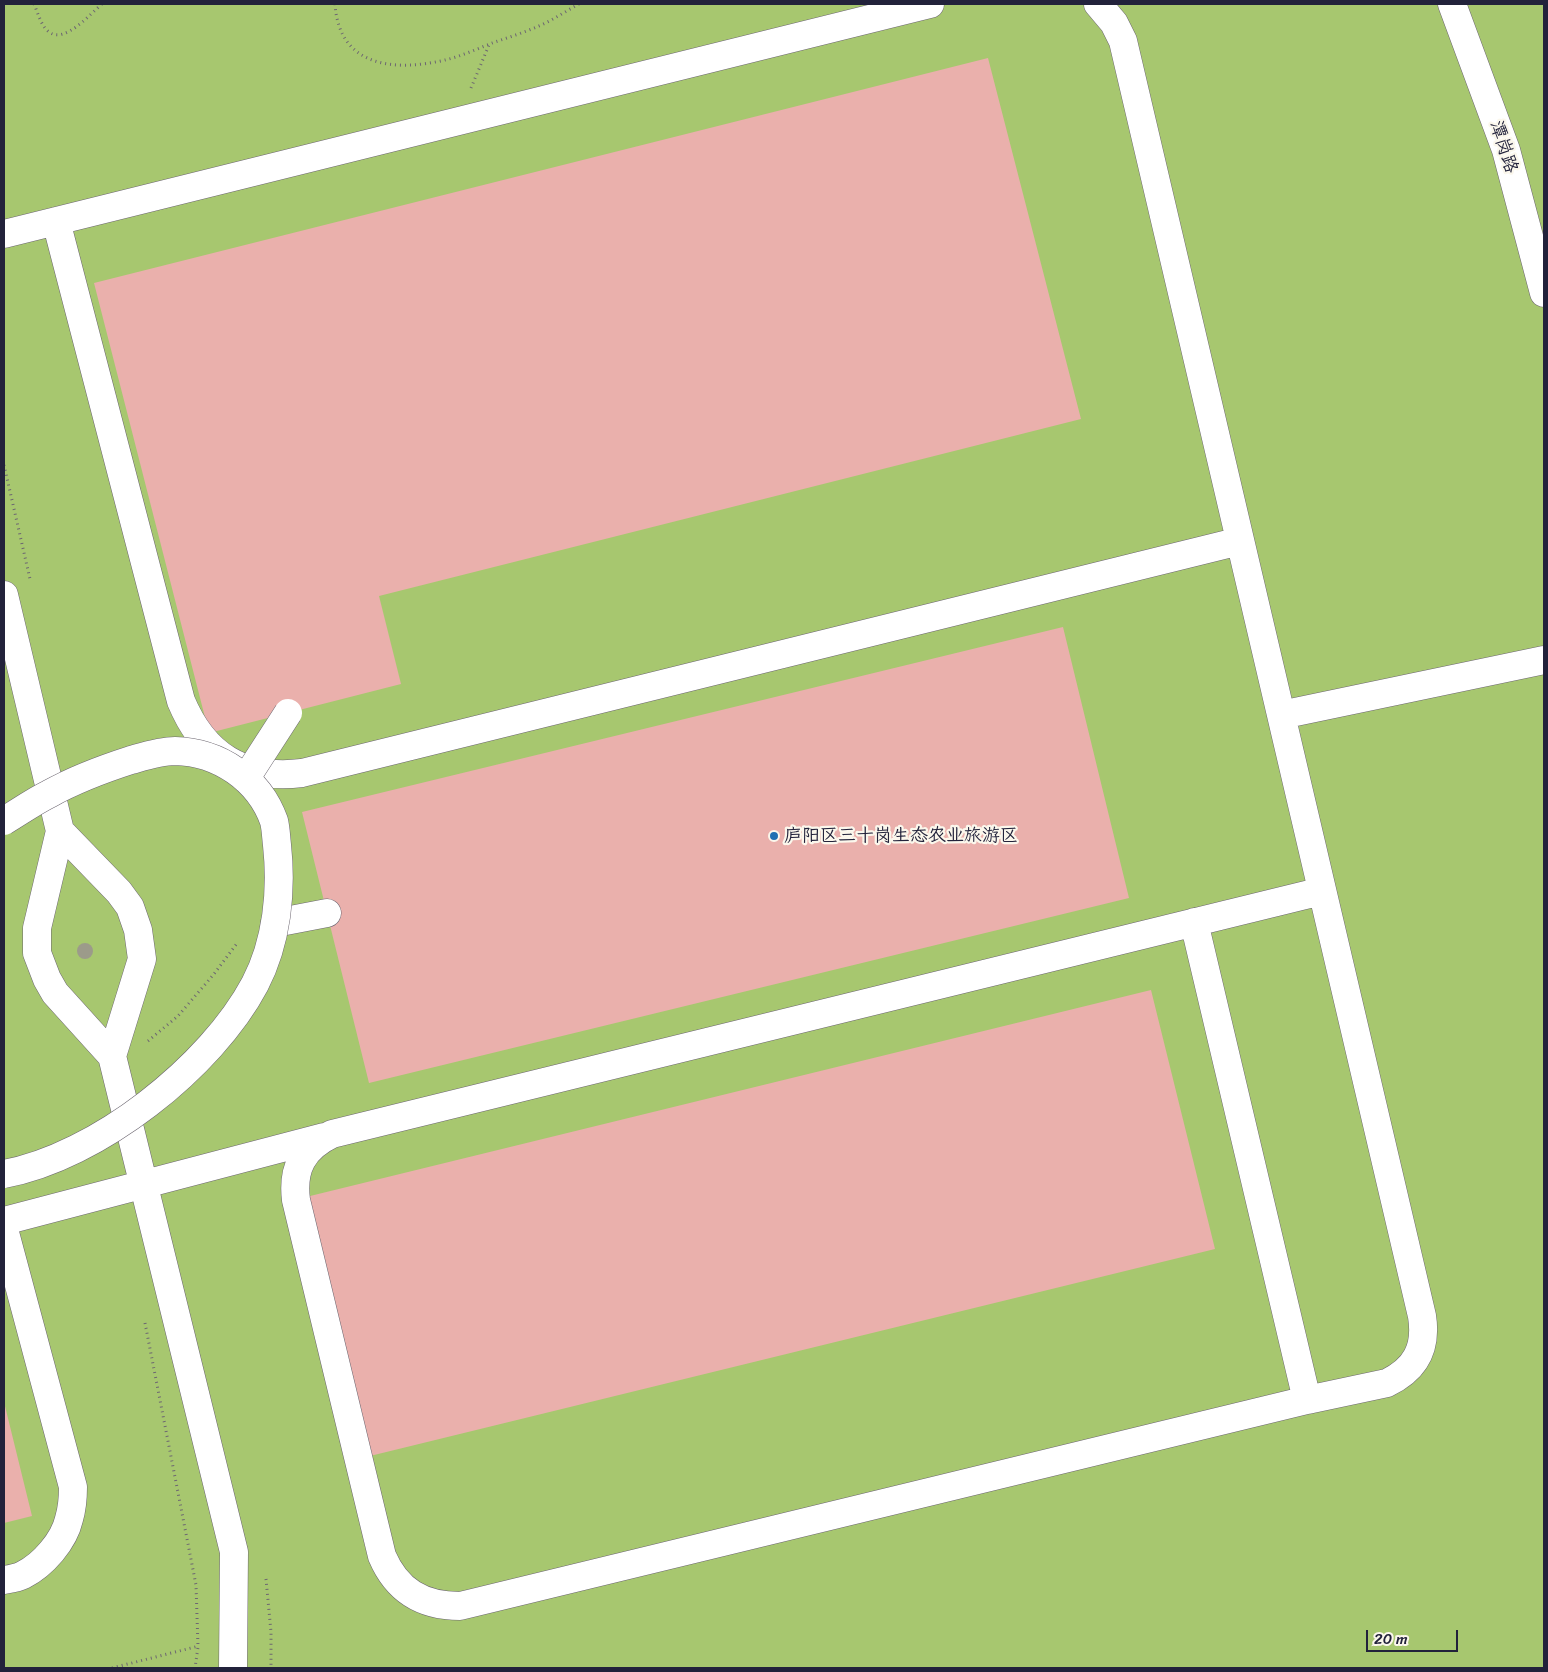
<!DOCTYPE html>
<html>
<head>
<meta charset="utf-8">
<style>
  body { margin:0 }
  #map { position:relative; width:1548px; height:1672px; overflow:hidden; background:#f8e8d4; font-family:Sriracha,sans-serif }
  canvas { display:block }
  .frame { position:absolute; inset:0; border:5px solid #22223b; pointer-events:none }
  .scale { position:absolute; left:1366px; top:1630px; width:92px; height:22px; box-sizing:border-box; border:2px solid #22223b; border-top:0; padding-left:6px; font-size:15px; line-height:18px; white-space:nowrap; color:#22223b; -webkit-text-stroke:4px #fbf7ec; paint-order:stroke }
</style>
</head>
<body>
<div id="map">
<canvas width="1548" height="1672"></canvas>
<div class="frame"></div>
<div class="scale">20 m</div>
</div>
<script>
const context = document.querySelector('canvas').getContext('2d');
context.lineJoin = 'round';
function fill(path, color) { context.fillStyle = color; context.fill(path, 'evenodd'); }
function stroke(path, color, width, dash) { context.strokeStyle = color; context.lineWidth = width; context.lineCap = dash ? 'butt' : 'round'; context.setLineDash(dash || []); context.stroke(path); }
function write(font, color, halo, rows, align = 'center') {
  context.font = font + ' Sriracha,"LXGW WenKai TC",sans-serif'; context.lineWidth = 4.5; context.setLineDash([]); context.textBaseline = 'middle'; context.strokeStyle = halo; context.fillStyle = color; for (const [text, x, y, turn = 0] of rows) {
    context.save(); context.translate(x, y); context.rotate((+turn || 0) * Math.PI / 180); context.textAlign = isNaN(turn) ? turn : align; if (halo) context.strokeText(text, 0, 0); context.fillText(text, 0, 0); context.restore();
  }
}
fill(new Path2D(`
  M 4,4 L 1544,4 L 1544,1668 L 4,1668 Z`), '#a7c76f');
fill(new Path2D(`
  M 988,58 L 1081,419 L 379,596 L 401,684 L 209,733 L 94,283 Z
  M 1063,627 L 1129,898 L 369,1083 L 302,812 Z
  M 1151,990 L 1215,1249 L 370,1456 L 306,1197 Z
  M 4,1402 L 32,1516 L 4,1523 Z`), '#eab0ac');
const minor = new Path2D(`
  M 1098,4 L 1114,23 L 1123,41 L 1422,1316 C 1427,1348 1416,1369 1387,1383 L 1307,1400 L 460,1606 C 422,1606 397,1591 382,1556 L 296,1200 C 292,1168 303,1148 332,1134 L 1322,891
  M 56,221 L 181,701 C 204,756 243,780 302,773 L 1240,541
  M 4,234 L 930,4
  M 4,595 L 60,831
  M 1281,715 L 1544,660
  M 1194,922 L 1307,1400
  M 275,923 L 327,913
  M 112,1056 L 142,959 L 138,930 L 130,907 L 119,892 L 60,831 L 37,928 L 37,953 L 47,979 L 55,993 L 112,1056 L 234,1552 L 233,1668
  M 4,1221 L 324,1137
  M 4,1229 L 73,1487 C 73,1498 72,1509 69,1519 C 64,1541 43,1565 23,1575 C 17,1578 10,1579 4,1580`);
const major = new Path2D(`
  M 1452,4 L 1506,150 L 1544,293`);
stroke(minor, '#6d6771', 29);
stroke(major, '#6d6771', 29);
stroke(new Path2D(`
  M 34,4 C 38,13 41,26 49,32 C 65,44 90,14 102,4
  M 335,4 C 339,67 394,72 445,60 C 462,56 479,48 495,42 C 510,37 525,32 539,26 C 553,20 566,11 579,4
  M 471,88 L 489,45
  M 4,465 L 30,579
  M 148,1041 L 178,1016 L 214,974 L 238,942
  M 145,1323 L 196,1585 L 198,1647 L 195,1668
  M 266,1579 L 271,1632 L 271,1668
  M 112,1668 L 199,1646`), '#6d6771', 3, [1, 4]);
stroke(minor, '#fff', 28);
stroke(major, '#fff', 28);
const minorBridge = new Path2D(`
  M 246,778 L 288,713
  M 4,821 C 19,812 33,802 49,794 C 74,780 103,769 131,760 C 145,756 160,751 175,751 C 219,752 259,779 274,821 C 276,829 276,837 277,845 C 282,891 277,942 255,984 C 211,1067 97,1157 4,1174`);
stroke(minorBridge, '#6d6771', 29, []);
stroke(minorBridge, '#fff', 28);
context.fillStyle = '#9c9b8a';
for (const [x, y] of [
  [85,951]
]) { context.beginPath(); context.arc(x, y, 8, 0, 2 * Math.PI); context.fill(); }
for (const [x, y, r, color] of [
  [774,836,5,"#1f6fb2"]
]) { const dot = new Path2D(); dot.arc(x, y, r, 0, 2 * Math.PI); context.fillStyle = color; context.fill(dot); stroke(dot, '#fbf7ec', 2); }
write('18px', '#22223b', '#fbf7ec', [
  ["潭岗路",1503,147,72]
]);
write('18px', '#22223b', '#fbf7ec', [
  ["庐阳区三十岗生态农业旅游区",784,836]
], 'left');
</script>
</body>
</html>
